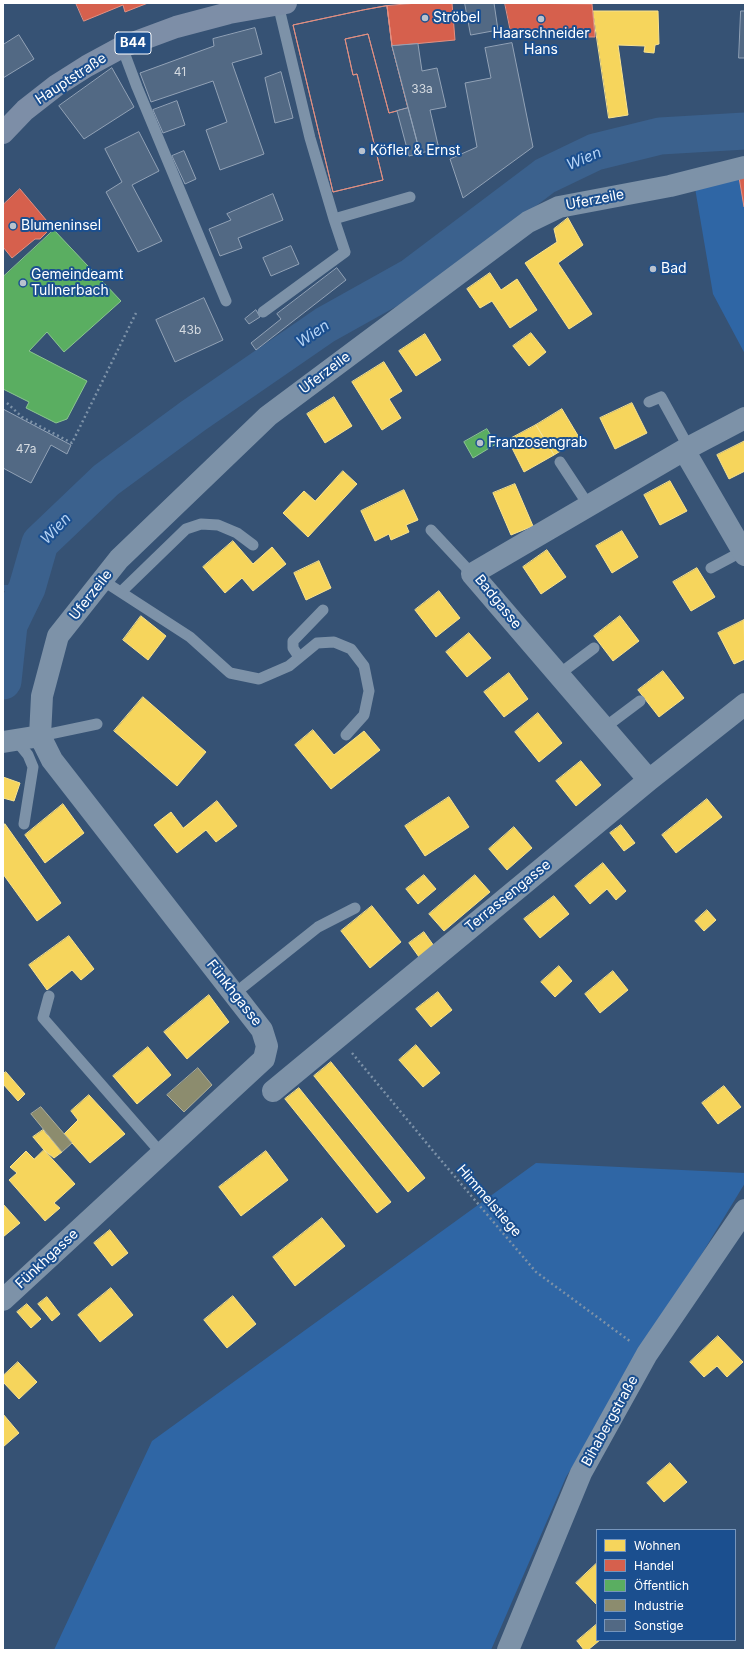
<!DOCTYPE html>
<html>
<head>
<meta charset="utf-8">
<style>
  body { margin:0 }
  #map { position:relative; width:748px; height:1653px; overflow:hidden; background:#365274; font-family:Inter,sans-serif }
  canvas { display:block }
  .frame { position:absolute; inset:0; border:4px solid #fff; pointer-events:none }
  .legend { position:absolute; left:596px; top:1529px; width:140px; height:112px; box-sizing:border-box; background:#1b4f8f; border:1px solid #7695bc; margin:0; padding:5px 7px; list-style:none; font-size:12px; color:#fff }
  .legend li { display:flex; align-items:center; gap:8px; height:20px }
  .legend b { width:20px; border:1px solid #7695bc }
</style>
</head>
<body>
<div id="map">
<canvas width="748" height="1653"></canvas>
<div class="frame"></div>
<ul class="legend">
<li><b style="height:11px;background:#f6d55c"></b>Wohnen</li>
<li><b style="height:11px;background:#d6604d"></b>Handel</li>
<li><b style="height:11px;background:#5aae61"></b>Öffentlich</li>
<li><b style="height:11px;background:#8c8c6e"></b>Industrie</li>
<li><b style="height:11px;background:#526984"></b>Sonstige</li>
</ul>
</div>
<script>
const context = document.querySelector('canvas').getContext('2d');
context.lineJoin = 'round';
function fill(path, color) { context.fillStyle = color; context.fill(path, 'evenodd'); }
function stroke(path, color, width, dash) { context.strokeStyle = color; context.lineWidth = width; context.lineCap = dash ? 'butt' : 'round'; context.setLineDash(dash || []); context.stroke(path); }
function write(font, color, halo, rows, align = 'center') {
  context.font = font + ' Inter,sans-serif'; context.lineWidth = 4; context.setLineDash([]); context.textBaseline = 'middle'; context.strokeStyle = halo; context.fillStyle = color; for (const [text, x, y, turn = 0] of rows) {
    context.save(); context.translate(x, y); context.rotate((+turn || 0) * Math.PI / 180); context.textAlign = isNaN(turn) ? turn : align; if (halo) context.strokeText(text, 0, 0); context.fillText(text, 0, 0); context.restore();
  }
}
fill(new Path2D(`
  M 745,173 L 745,354 L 713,294 L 695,188 Z
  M 536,1163 L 745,1173 L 745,1183 L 566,1477 L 491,1650 L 54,1650 L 152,1441 Z`), '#2f66a5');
const homes = new Path2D(`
  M 593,11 L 658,11 L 659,44 L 655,45 L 654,53 L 644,52 L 645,46 L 618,45 L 628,115 L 609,118 Z
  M 568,218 L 583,245 L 558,263 L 592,314 L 569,329 L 525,263 L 557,242 L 554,229 Z
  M 490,273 L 501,290 L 517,279 L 537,310 L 510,328 L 492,301 L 480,308 L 467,289 Z
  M 531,333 L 546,352 L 529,366 L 513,346 Z
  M 425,334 L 441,360 L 416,376 L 399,351 Z
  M 384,362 L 402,391 L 389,399 L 401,418 L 382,430 L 352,382 Z
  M 334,397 L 352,426 L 325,443 L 307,414 Z
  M 632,403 L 647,433 L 615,449 L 600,418 Z
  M 562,409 L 580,439 L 554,455 L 536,425 Z
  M 536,425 L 554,455 L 524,472 L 508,440 Z
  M 745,441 L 745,471 L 729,479 L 717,455 Z
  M 343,471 L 357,484 L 308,537 L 283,513 L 304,491 L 315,501 Z
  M 670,481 L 687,511 L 660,525 L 644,495 Z
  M 515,484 L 533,526 L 511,535 L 493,493 Z
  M 404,490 L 418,520 L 406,525 L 409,532 L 391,540 L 389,534 L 375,541 L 361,511 Z
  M 622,531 L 638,557 L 612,573 L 596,546 Z
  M 233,541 L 253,564 L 272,547 L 286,564 L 253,591 L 242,578 L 225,593 L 203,567 Z
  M 547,550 L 566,577 L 541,594 L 523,567 Z
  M 319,561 L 331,588 L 306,600 L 294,573 Z
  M 697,568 L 715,597 L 691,611 L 673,582 Z
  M 439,591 L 460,618 L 436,637 L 415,610 Z
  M 141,616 L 166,636 L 148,660 L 123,640 Z
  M 620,616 L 639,641 L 613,661 L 594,636 Z
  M 744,620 L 745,659 L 734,664 L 718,633 Z
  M 469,633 L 491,658 L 467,677 L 446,652 Z
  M 663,671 L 684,698 L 659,717 L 638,690 Z
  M 509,673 L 528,699 L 504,717 L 484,692 Z
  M 143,697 L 206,752 L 177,786 L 114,731 Z
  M 538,713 L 562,743 L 539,762 L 515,732 Z
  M 313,730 L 334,755 L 364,731 L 380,750 L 331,789 L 295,745 Z
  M 581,761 L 601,785 L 576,806 L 556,781 Z
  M 3,777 L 20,783 L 14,801 L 3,798 Z
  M 449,797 L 469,827 L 425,856 L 405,826 Z
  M 707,799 L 722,817 L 676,853 L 662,835 Z
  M 217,801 L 237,826 L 216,842 L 206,830 L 177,853 L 154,825 L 171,812 L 183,828 Z
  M 63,804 L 84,833 L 45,863 L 25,835 Z
  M 5,824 L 61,903 L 37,921 L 3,874 L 3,833 Z
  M 621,825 L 635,843 L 624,851 L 610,833 Z
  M 514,827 L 532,848 L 507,870 L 489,849 Z
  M 603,863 L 626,891 L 616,900 L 607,889 L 590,904 L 575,886 Z
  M 424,875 L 436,889 L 418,904 L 406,889 Z
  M 475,875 L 490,892 L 444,931 L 429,914 Z
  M 554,896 L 569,914 L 540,938 L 524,919 Z
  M 372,906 L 401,942 L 370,968 L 341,931 Z
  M 707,910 L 716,920 L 704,931 L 695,921 Z
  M 424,932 L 434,946 L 419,957 L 409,943 Z
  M 69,936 L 94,969 L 81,980 L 72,970 L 47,990 L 29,965 Z
  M 559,966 L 572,981 L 555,997 L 541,982 Z
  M 613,971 L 628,990 L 600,1013 L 585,994 Z
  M 438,992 L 452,1010 L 431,1027 L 416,1009 Z
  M 209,995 L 229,1022 L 187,1059 L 164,1032 Z
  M 416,1045 L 440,1073 L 423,1087 L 399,1060 Z
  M 148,1047 L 171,1075 L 137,1104 L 113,1076 Z
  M 331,1062 L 425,1178 L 408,1192 L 314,1076 Z
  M 6,1072 L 25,1094 L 18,1101 L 3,1084 L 3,1074 Z
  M 724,1086 L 741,1107 L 718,1124 L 702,1103 Z
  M 299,1088 L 391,1202 L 377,1213 L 285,1099 Z
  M 89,1095 L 125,1134 L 90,1163 L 64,1134 L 78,1120 L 71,1111 Z
  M 43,1130 L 62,1152 L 54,1158 L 44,1150 L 33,1137 Z
  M 44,1150 L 75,1184 L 54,1203 L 60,1208 L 45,1221 L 9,1180 L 17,1173 L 10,1167 L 26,1151 L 34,1159 Z
  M 266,1151 L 288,1180 L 241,1216 L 219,1187 Z
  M 3,1204 L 20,1223 L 3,1237 Z
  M 322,1218 L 345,1246 L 295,1286 L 273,1257 Z
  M 110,1230 L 128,1253 L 112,1266 L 94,1243 Z
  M 111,1288 L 133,1315 L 100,1342 L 78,1315 Z
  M 233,1296 L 256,1324 L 227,1348 L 204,1320 Z
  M 47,1297 L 60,1314 L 52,1321 L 38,1304 Z
  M 27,1304 L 41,1319 L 31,1328 L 17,1312 Z
  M 718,1336 L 743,1362 L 727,1377 L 717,1366 L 704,1377 L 690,1362 Z
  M 18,1362 L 37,1382 L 19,1399 L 3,1382 L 3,1376 Z
  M 3,1414 L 19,1433 L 3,1447 Z
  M 670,1463 L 687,1482 L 664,1502 L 647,1483 Z
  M 597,1563 L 597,1603 L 596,1604 L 576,1583 Z
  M 597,1624 L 597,1640 L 600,1640 L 588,1650 L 584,1650 L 577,1641 Z`);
fill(homes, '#f6d55c');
stroke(homes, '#f9e28d', 1);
const shops = new Path2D(`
  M 76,3 L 148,3 L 125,12 L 123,5 L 84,21 Z
  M 418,3 L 452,3 L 455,40 L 392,46 L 387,6 Z
  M 505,3 L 592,4 L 595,37 L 512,37 Z
  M 387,6 L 392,46 L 408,108 L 389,113 L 368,34 L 345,39 L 353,75 L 357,74 L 383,180 L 333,192 L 293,25 L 363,10 Z
  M 387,6 L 392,46 L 408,108 L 389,113 L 368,34 L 345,39 L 353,75 L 357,74 L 383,180 L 333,192 L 293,25 L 363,10 Z
  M 745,176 L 745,207 L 744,207 L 739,177 Z
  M 20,189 L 52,227 L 40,239 L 35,239 L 12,258 L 3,247 L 3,205 Z`);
fill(shops, '#d6604d');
stroke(shops, '#e29082', 1);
const public = new Path2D(`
  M 54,230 L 121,301 L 64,352 L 47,332 L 29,351 L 87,381 L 67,419 L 56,423 L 26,408 L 29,402 L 3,389 L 3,277 Z
  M 487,429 L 496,444 L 473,458 L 464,442 Z`);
fill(public, '#5aae61');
stroke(public, '#8cc690', 1);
const industry = new Path2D(`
  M 198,1068 L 212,1085 L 184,1112 L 167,1095 Z
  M 41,1107 L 72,1143 L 62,1152 L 31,1114 Z`);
fill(industry, '#8c8c6e');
stroke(industry, '#aeae9a', 1);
stroke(new Path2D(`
  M 3,588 L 27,588`), '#3b618d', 6);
stroke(new Path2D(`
  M 3,681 L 9,625 L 27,588 L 40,543 L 106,480 L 193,416 L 325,325 L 411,277 L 545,176 L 595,152 L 660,136 L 745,131`), '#3b618d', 37);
const building = new Path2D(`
  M 465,3 L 494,3 L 498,30 L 471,35 Z
  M 741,11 L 745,11 L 745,58 L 739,58 Z
  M 255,28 L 262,54 L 232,63 L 264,154 L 220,170 L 206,130 L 227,122 L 213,81 L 151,102 L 140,73 L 214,46 L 213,39 Z
  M 19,35 L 34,59 L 3,78 L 3,45 Z
  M 512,43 L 533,147 L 463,198 L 450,159 L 477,147 L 465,83 L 491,78 L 485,48 Z
  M 418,44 L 422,71 L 437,68 L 446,107 L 430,110 L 439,149 L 420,153 L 392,46 Z
  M 112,68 L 134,107 L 84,139 L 59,106 Z
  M 281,72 L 293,118 L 275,123 L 265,78 Z
  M 177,101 L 185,125 L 163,133 L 153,110 Z
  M 408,108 L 420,153 L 409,156 L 397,111 Z
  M 139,132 L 159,171 L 132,185 L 162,241 L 138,252 L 106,192 L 122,182 L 105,149 Z
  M 184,151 L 196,179 L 185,184 L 172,156 Z
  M 273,194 L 283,220 L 238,238 L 242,248 L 220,256 L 209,229 L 231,220 L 227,214 Z
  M 291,246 L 299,264 L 271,276 L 263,258 Z
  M 337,268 L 346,280 L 256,350 L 251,343 L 281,319 L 277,314 Z
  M 204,298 L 223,340 L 175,362 L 156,320 Z
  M 256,310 L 260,317 L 249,324 L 245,319 Z
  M 3,409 L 71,445 L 67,454 L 51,445 L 31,483 L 3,468 Z`);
fill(building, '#526984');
stroke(building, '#92a2b6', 1);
stroke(new Path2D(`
  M 7,403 L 22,417 L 72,443 L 136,313
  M 352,1053 L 434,1152 L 536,1272 L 631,1342`), '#7d92a8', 2.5, [2, 3]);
stroke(new Path2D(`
  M 278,4 L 310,138 L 334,219 L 410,197
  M 122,47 L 137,87 L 226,301
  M 263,312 L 345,252 L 334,219
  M 649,402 L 661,397 L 689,448
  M 560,462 L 589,506
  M 431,530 L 472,574
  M 711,568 L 743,551
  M 102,580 L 190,637 L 230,673 L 259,679 L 289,666 L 317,643 L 334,642 L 351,649 L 364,666 L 369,691 L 364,715 L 346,735
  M 121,592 L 186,529 L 201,524 L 218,525 L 237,533 L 253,545
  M 299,657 L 293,648 L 293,641 L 323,610
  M 558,675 L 594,648
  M 604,728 L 640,701
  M 40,736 L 97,724
  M 15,739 L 28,755 L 33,767 L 24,824
  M 234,994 L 318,927 L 355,908
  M 49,996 L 43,1018 L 162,1154`), '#7d92a8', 11);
stroke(new Path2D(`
  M 684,450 L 745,555
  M 40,736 L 42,696 L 58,636 L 119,559 L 268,416 L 528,222 L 559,207 L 670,186 L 745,167
  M 3,742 L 40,736 L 52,760 L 262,1030 L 267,1046 L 264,1059 L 3,1300
  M 649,780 L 472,574 L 684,450 L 745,418
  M 273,1091 L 649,780 L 745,704
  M 508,1650 L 581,1473 L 647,1354 L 745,1210`), '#7d92a8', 22);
stroke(new Path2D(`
  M 3,133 L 25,110 L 57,85 L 87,66 L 122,47 L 176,27 L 229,13 L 286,3`), '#7d8ea7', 22);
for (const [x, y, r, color] of [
  [425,18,4,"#b9c2ce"],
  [541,19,4,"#b9c2ce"],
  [362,151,4,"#b9c2ce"],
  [13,226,4,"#b9c2ce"],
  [653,269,4,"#b9c2ce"],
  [23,283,4,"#b9c2ce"],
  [480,443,4,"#b9c2ce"]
]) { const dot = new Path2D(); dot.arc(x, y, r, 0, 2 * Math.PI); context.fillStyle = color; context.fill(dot); stroke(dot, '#1b4f8f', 1.5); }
write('12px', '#d4dae0', null, [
  ["41",180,72],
  ["33a",422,89],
  ["43b",190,330],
  ["47a",26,449]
]);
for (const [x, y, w] of [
  [133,43,36]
]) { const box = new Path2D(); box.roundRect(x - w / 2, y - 11, w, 22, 3); context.fillStyle = '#1b4f8f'; context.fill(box); stroke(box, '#fff', 1); }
write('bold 13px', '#fff', null, [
  ["B44",133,43]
]);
write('14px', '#fff', '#1b4f8f', [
  ["Ströbel",433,18],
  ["Haarschneider",541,34,"center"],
  ["Hans",541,50,"center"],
  ["Köfler & Ernst",370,151],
  ["Blumeninsel",21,226],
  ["Bad",661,269],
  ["Gemeindeamt",31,275],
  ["Tullnerbach",31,291],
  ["Franzosengrab",488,443]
], 'left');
write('14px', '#fff', '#1b4f8f', [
  ["Hauptstraße",71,79,-33],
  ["Uferzeile",595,200,-11],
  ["Uferzeile",325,373,-37],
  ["Uferzeile",91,595,-52],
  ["Badgasse",498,602,51],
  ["Terrassengasse",508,896,-39],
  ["Fünkhgasse",234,993,52],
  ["Himmelstiege",489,1201,49],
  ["Fünkhgasse",47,1259,-43],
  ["Bihabergstraße",610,1421,-61]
]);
write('italic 15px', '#b5d3f5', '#1b4f8f', [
  ["Wien",584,159,-23],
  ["Wien",313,334,-34],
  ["Wien",56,529,-46]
]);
</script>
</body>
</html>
